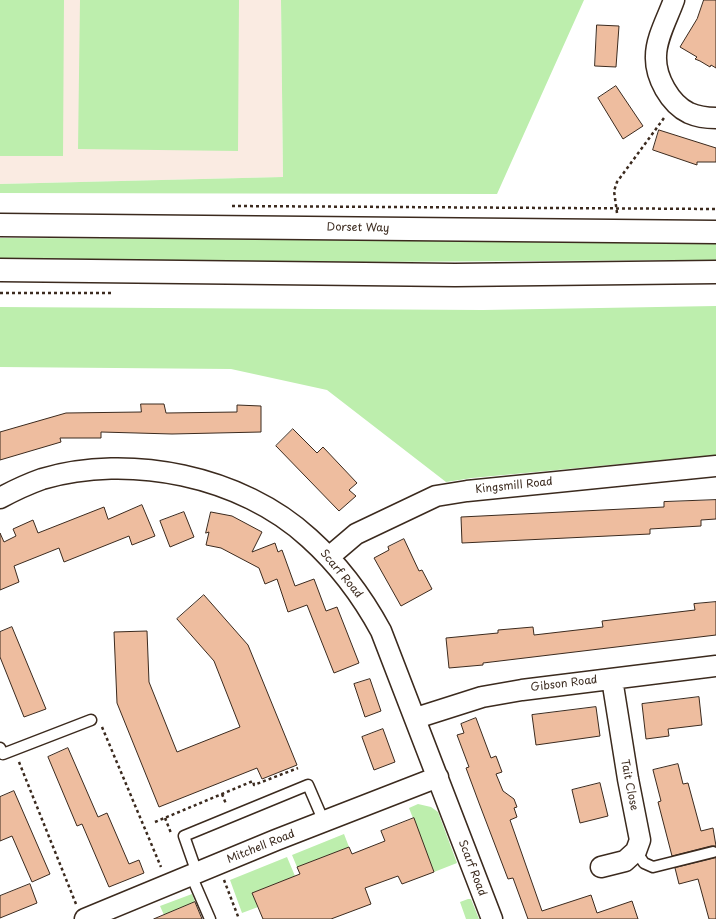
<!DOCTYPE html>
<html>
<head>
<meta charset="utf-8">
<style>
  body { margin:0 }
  canvas { display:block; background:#fff }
</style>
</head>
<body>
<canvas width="716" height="919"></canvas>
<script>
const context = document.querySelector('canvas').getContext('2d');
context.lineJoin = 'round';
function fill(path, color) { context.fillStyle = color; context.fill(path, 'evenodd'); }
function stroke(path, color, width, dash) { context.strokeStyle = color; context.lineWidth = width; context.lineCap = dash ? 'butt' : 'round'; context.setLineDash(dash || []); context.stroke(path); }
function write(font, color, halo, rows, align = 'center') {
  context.font = font + ' "Playpen Sans",sans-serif'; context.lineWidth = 3; context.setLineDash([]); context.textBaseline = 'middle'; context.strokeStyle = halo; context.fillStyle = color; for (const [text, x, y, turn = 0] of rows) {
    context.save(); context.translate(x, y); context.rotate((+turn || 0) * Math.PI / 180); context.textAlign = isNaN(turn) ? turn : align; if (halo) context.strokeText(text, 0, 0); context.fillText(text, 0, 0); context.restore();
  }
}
fill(new Path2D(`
  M 0,0 L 281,0 L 283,177 L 0,184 Z`), '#faebe2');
fill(new Path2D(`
  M 0,0 L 64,0 L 63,156 L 0,156 Z
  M 80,0 L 239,0 L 238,151 L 78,149 Z
  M 281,0 L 584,0 L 497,194 L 0,193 L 0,184 L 283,177 Z
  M 0,238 L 716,241 L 716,260 L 356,262 L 0,261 Z
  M 716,306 L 716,455 L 472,478 L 446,482 L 327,390 L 231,369 L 0,367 L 0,307 L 483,310 Z
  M 418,804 L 431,807 L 438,812 L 457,863 L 434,872 L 409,808 Z
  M 344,834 L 349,847 L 297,867 L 292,855 Z
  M 287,857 L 295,876 L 252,893 L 258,907 L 242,913 L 230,880 Z
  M 192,894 L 195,902 L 164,915 L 160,906 Z
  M 468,899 L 471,899 L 479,919 L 466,919 L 460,902 Z`), '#bdeead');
const building = new Path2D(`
  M 704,0 L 716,0 L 716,68 L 711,65 L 710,67 L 700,61 L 695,59 L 697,57 L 680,47 L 697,19 Z
  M 597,25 L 619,26 L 616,67 L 595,66 Z
  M 616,86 L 643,126 L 623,139 L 598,98 Z
  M 659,130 L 716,148 L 716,162 L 697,162 L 697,165 L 653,150 Z
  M 141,404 L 164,404 L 166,413 L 237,412 L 237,405 L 261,406 L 261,432 L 172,434 L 101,432 L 101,438 L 60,438 L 61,442 L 0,460 L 0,432 L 66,413 L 141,412 Z
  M 293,429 L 317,453 L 323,447 L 357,483 L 349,490 L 356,496 L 339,511 L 276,446 Z
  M 716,500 L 716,519 L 701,520 L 701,526 L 650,529 L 650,534 L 462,543 L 461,517 L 664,507 L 664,502 Z
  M 142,505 L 155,536 L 132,545 L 129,536 L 64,562 L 59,548 L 14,566 L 19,582 L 0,590 L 0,533 L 4,542 L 16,536 L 13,529 L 33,520 L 38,533 L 104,507 L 108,519 Z
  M 184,512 L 194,537 L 170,547 L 160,521 Z
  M 211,512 L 232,516 L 262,532 L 252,552 L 275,543 L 278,552 L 282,550 L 295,586 L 314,579 L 326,611 L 337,607 L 359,663 L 334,673 L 307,605 L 288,612 L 277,579 L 265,584 L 259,568 L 221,548 L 206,545 L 209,532 L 206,533 Z
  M 404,539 L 419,571 L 422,570 L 432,589 L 401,606 L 374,558 L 389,550 L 388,547 Z
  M 204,595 L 248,645 L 297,765 L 262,779 L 257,768 L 159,807 L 117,703 L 114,632 L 147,631 L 149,682 L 177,752 L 240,727 L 214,661 L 177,619 Z
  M 716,602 L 716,635 L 483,663 L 483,665 L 449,668 L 446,638 L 498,633 L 498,630 L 533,627 L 534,635 L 603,627 L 602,621 L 695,610 L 694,604 Z
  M 12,627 L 46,709 L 24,717 L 0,657 L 0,632 Z
  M 370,679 L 381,711 L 365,717 L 354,684 Z
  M 699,697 L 702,725 L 668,729 L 669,736 L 646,739 L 642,704 Z
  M 596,707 L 600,736 L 536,745 L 532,715 Z
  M 476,718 L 491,758 L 496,756 L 502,772 L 496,774 L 503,791 L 514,799 L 517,807 L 514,808 L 517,817 L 510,820 L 542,911 L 591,895 L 597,913 L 632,901 L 638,919 L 528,919 L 513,878 L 508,879 L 479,803 L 466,768 L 469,767 L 457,735 L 464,733 L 461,724 Z
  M 383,729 L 395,762 L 374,770 L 362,737 Z
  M 68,748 L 98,817 L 107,813 L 129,864 L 139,860 L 144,873 L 109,887 L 82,824 L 77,826 L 48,757 Z
  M 678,764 L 683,784 L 688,783 L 701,831 L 713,828 L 716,846 L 711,846 L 672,856 L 658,802 L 661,801 L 653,770 Z
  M 600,783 L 608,816 L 580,823 L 572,790 Z
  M 14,791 L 50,874 L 32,882 L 12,836 L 0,841 L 0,797 Z
  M 414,818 L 434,872 L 402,884 L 398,876 L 365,888 L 371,904 L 331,919 L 263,919 L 252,893 L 300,874 L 297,867 L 349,847 L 352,854 L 385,841 L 381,831 Z
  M 716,858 L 716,919 L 709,919 L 698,879 L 679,884 L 675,868 Z
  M 30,884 L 37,903 L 0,918 L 0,896 Z
  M 195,902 L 202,919 L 154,919 Z`);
fill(building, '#eebd9f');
stroke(building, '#3b2a1e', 1);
const lane = new Path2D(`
  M 0,748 L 3,754 L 91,720
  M 636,851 L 644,863 L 653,867 L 713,852
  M 197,873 L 184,836 L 308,785 L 324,822
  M 191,875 L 210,919`);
const street = new Path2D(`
  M 674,0 C 668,17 656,38 656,56 C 655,77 670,104 689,113 C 698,117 706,118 716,118
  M 0,498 C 13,491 28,484 42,479 C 129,453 242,476 309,538 C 339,565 362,596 381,631 L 492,919
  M 329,557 L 356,534 L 436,496 L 467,491 L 716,466
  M 416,718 L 482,697 L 522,690 L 716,666
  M 601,867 L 625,861 L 636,851 L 640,840 L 628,779 L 612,679
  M 85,919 L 276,840 L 438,777`);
const highway = new Path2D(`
  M 0,225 L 716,232
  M 0,270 L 455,275 L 716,272`);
stroke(lane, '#3b2a1e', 13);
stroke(street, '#3b2a1e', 23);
stroke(highway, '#3b2a1e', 25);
stroke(new Path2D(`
  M 232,206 L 716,209
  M 617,213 L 614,191 L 617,182 L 664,118
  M 0,293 L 112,293
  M 102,727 L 161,867
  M 19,762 L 76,904
  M 222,794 L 226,804
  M 165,818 L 171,833
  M 155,822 L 253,781 L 254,785 L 298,768
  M 224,880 L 239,919`), '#3b2a1e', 2.5, [3, 3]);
stroke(lane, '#fff', 10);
stroke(street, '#fff', 20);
stroke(highway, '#fff', 22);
write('11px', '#3b2a1e', '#fff', [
  ["Dorset Way",358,228,1],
  ["Kingsmill Road",514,486,-6],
  ["Scarf Road",341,574,50],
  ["Gibson Road",564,684,-7],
  ["Tait Close",629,785,79],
  ["Mitchell Road",261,847,-22],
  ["Scarf Road",472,868,69]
]);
</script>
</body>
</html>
